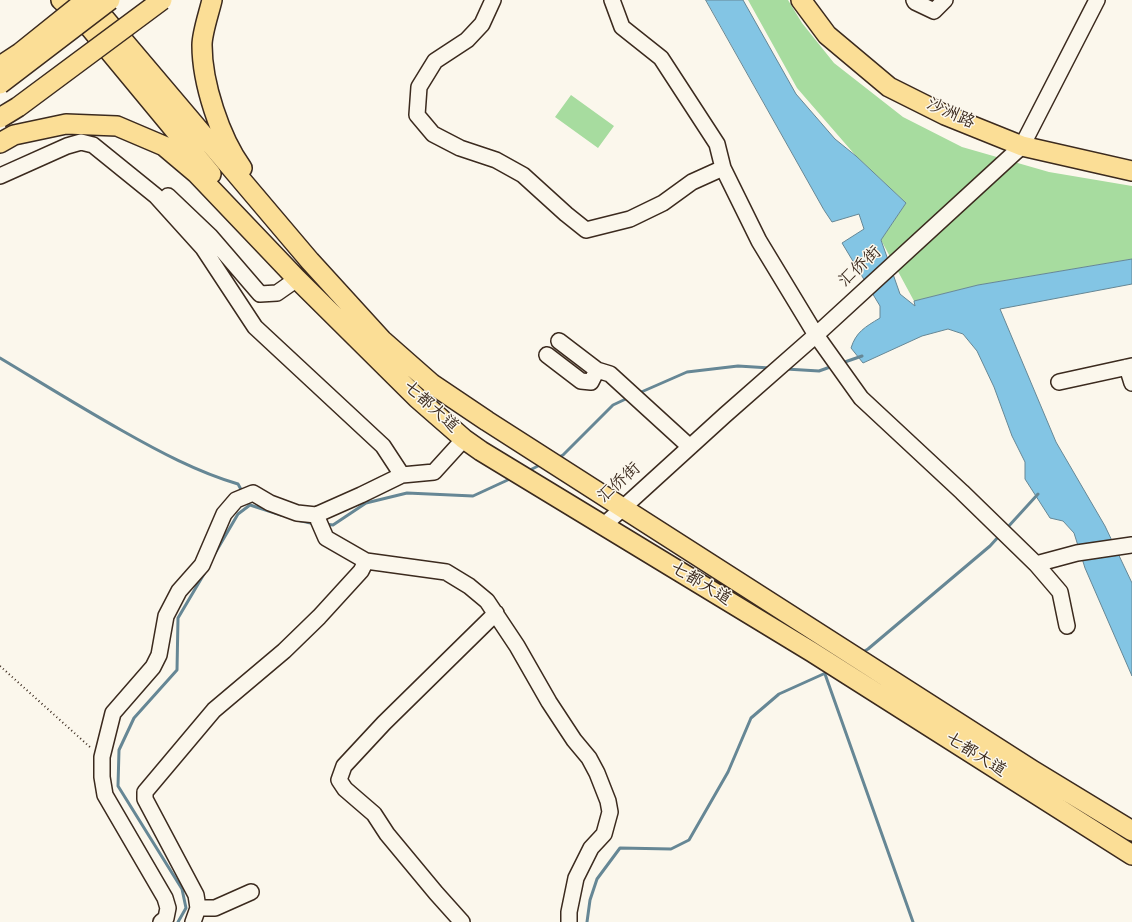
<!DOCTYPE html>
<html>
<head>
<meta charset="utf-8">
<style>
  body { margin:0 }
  canvas { display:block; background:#fbf7ec }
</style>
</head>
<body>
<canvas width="1132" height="922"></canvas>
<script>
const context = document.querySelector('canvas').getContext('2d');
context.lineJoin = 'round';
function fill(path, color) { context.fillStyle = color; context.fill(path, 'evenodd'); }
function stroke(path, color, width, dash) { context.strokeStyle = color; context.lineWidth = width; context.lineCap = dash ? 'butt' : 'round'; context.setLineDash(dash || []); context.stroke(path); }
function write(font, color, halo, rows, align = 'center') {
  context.font = font + ' "Indie Flower","LXGW WenKai TC",sans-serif'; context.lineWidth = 3; context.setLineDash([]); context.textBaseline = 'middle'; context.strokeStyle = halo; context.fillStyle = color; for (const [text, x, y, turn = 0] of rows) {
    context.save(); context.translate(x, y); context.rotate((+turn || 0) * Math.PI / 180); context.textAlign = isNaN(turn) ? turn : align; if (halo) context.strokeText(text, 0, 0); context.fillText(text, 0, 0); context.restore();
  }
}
fill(new Path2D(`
  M 748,0 L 788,0 L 802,23 L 834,63 L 903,117 L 962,147 L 1049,172 L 1132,186 L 1132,259 L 978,285 L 914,301 L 881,240 L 906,203 L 856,156 L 797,88 Z
  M 571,95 L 614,126 L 598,148 L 555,117 Z`), '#a7dc9f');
const water = new Path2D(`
  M 706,0 L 743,0 L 796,94 L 835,139 L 856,156 L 906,203 L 881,240 L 900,294 L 915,306 L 914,301 L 978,285 L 1132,259 L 1132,284 L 1000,309 L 1056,442 L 1105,526 L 1132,583 L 1132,676 L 1085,568 L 1074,533 L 1063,521 L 1050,518 L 1025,479 L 1025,462 L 1012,436 L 994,387 L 977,351 L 963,334 L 948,329 L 922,336 L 863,363 L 851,348 C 856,332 865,327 880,318 L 880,306 L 842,243 L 864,229 L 859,214 L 832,222 L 824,210 Z`);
fill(water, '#83c5e4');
stroke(water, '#668795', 1);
stroke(new Path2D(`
  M 0,358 C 40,382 80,407 121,430 C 158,451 197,472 238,484 L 243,493
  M 842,363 L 862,356
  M 786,369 L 819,371 L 833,366
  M 639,393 L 687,372 L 738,366 L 770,368
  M 557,458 L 563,455 L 613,405 L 630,397
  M 528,471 L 542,464
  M 297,520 L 315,524
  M 325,524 L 333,525 L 366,503 L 407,493 L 473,496 L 512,478
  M 1007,528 L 1038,494
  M 214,555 L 238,514 L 250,505 L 281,515
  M 861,653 L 868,649 L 990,546 L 1000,535
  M 825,674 L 913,922
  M 178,922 L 186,908 L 182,889 L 118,786 L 119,750 L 134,718 L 177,670 L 178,618 L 204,574
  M 587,922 L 590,900 L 597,879 L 620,848 L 671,849 L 689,840 L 728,772 L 751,718 L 779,694 L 830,671`), '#668795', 3);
const minor = new Path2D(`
  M 493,0 L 482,24 L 467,40 L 435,61 L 419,87 L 417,115 L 433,134 L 460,148 L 496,160 L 523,175 L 566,214 L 586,230 L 630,219 L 663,203 L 692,182 L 723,168
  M 612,0 L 622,27 L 661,58 L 717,144 L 723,168 L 759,241 L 816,335 L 861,398 L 962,492 L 1036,564 L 1060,592 L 1067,626
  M 914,0 L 915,2 L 934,11 L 945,0
  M 0,176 L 67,146 L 81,142 L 93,145 L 156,196 L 203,248 L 255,327 L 383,446 L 402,475 L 434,472 L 464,439
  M 168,196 L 210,236 L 260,294 L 277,293 L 297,279
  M 547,355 L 581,381 L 591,382 L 597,370 L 559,341
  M 1127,367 L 1132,383
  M 597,370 L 610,374 L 690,447
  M 1059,382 L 1132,366
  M 316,515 L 326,538 L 366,561 L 446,572 L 469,586 L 487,601 L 517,646 L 549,702 L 574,740 L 589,758 L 597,773 L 608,801 L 610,812 L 604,834 L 591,848 L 576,878 L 569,912 L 569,922
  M 603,526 L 725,415 L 816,335 L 1022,146 L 1097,0
  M 1036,564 L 1077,553 L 1132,545
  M 198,908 L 196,895 L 145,799 L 145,792 L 214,710 L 284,651 L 319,617 L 361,571 L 366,561
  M 161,922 L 166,918 L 168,908 L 165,898 L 105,795 L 102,777 L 102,757 L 113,713 L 153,667 L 159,655 L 166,616 L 179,591 L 202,565 L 224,514 L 236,500 L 253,493 L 270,503 L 297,513 L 316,515 L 361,495 L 402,475
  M 193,922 L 198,908 L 215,908 L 251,892
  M 462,922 L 436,893 L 387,834 L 374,814 L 345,789 L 339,780 L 344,766 L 384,723 L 496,613`);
const major = new Path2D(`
  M 61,0 L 86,23 L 211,174
  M 89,0 L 310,261 L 382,340 L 432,384 L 487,421 L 1032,770 L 1132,831
  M 212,0 C 209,13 202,33 202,45 C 202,83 220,138 242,168
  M 801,0 L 827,35 L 889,87 L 945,115 L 1022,146 L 1132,171
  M 0,143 L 14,135 L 66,124 L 117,126 L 164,146 L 196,173 L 297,279 L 417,398 L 464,439 L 481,451 L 812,652 L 1132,855`);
stroke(minor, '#3b2a1e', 18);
stroke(major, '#3b2a1e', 22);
stroke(new Path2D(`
  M 0,666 L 91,748`), '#3b2a1e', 2, [1, 3]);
stroke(minor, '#fbf7ec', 15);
stroke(major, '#fbde96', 19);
const majorBridge = new Path2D(`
  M 0,66 L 20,53 L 86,0
  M 0,84 L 110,0
  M 0,118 L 18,107 L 162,0`);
stroke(majorBridge, '#3b2a1e', 22, []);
stroke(majorBridge, '#fbde96', 19);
write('17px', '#3b2a1e', '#fbf7ec', [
  ["沙洲路",950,115,24],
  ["汇侨街",861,268,-43],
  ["七都大道",430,408,42],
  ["汇侨街",620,484,-42],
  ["七都大道",700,585,31],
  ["七都大道",975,756,32]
]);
</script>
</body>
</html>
